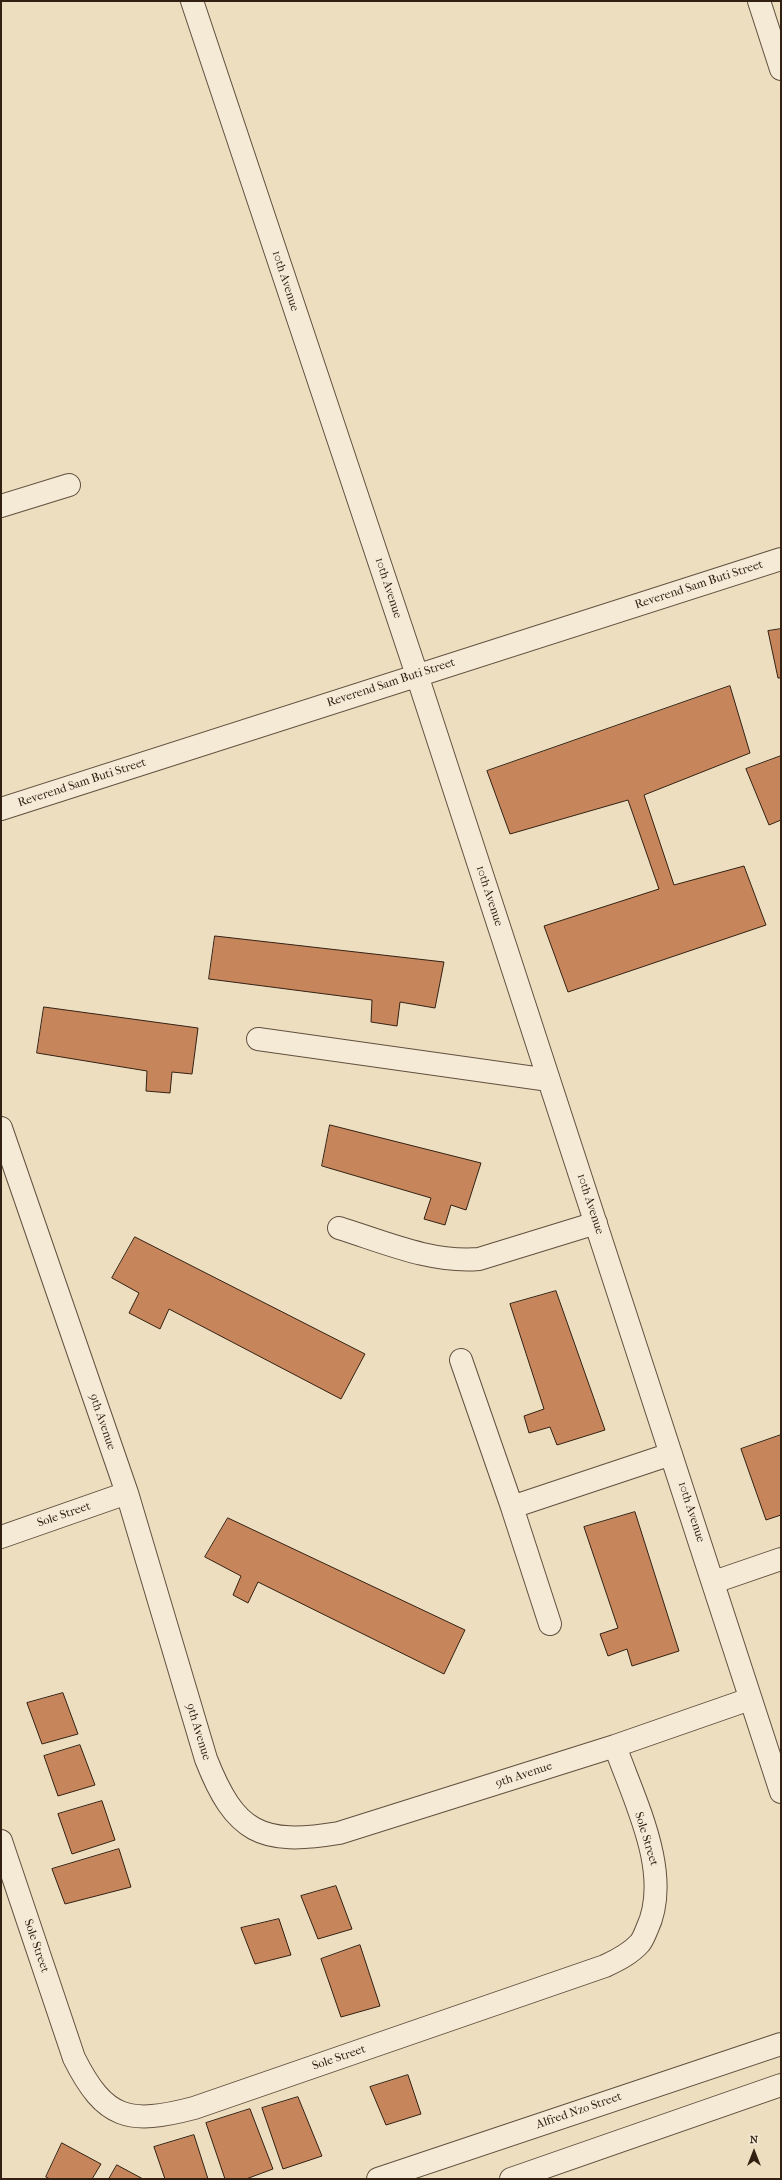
<!DOCTYPE html>
<html>
<head>
<meta charset="utf-8">
<style>
  body { margin:0 }
  #map { position:relative; width:782px; height:2180px; overflow:hidden; background:#eedec0; font-family:"IM FELL French Canon",serif }
  canvas { display:block }
  .frame { position:absolute; inset:0; border:2px solid #322112; pointer-events:none }
  .north { position:absolute; left:734px; top:2132px; width:40px; height:40px; -webkit-text-stroke:3px #f4ead6; paint-order:stroke; rotate:0deg; font-size:11px; font-weight:700; line-height:16px; text-align:center; color:#322112 }
  .north::after { content:''; display:block; margin:auto; width:14px; height:18px; background:#322112; clip-path:polygon(50% 0,100% 100%,50% 72%,0 100%) }
</style>
</head>
<body>
<div id="map">
<canvas width="782" height="2180"></canvas>
<div class="frame"></div>
<div class="north">N</div>
</div>
<script>
const context = document.querySelector('canvas').getContext('2d');
context.lineJoin = 'round';
function fill(path, color) { context.fillStyle = color; context.fill(path, 'evenodd'); }
function stroke(path, color, width, dash) { context.strokeStyle = color; context.lineWidth = width; context.lineCap = dash ? 'butt' : 'round'; context.setLineDash(dash || []); context.stroke(path); }
function write(font, color, halo, rows, align = 'center') {
  context.font = font + ' "IM FELL French Canon",serif'; context.lineWidth = 4; context.setLineDash([]); context.textBaseline = 'middle'; context.strokeStyle = halo; context.fillStyle = color; for (const [text, x, y, turn = 0] of rows) {
    context.save(); context.translate(x, y); context.rotate((+turn || 0) * Math.PI / 180); context.textAlign = isNaN(turn) ? turn : align; if (halo) context.strokeText(text, 0, 0); context.fillText(text, 0, 0); context.restore();
  }
}
const building = new Path2D(`
  M 781,629 L 781,678 L 778,678 L 768,631 Z
  M 730,686 L 750,753 L 644,795 L 674,885 L 744,866 L 766,925 L 568,992 L 544,926 L 659,889 L 628,800 L 510,834 L 487,771 Z
  M 781,756 L 781,820 L 769,825 L 746,769 Z
  M 215,936 L 444,962 L 435,1008 L 400,1002 L 397,1026 L 371,1022 L 372,1000 L 209,979 Z
  M 44,1007 L 198,1028 L 192,1074 L 172,1072 L 170,1093 L 146,1091 L 147,1071 L 37,1053 Z
  M 330,1125 L 481,1163 L 466,1210 L 451,1205 L 445,1225 L 424,1219 L 431,1198 L 322,1166 Z
  M 135,1237 L 365,1354 L 341,1399 L 169,1309 L 160,1329 L 129,1313 L 139,1293 L 112,1278 Z
  M 556,1291 L 605,1430 L 557,1445 L 550,1427 L 529,1433 L 524,1416 L 544,1409 L 510,1304 Z
  M 781,1435 L 781,1515 L 766,1520 L 741,1449 Z
  M 635,1512 L 679,1651 L 632,1666 L 627,1649 L 608,1656 L 600,1634 L 618,1628 L 584,1527 Z
  M 228,1518 L 465,1630 L 444,1674 L 258,1582 L 248,1603 L 233,1595 L 241,1576 L 205,1557 Z
  M 63,1693 L 78,1734 L 42,1744 L 27,1703 Z
  M 80,1745 L 95,1785 L 58,1796 L 44,1756 Z
  M 102,1801 L 115,1840 L 72,1854 L 58,1814 Z
  M 119,1849 L 131,1887 L 65,1904 L 52,1869 Z
  M 336,1886 L 352,1929 L 318,1939 L 301,1896 Z
  M 279,1919 L 291,1955 L 255,1964 L 241,1928 Z
  M 360,1945 L 380,2006 L 341,2017 L 321,1959 Z
  M 408,2075 L 421,2114 L 386,2125 L 370,2087 Z
  M 298,2097 L 322,2156 L 283,2169 L 262,2108 Z
  M 250,2109 L 273,2169 L 246,2179 L 225,2179 L 206,2123 Z
  M 194,2135 L 208,2179 L 165,2179 L 154,2147 Z
  M 62,2143 L 101,2164 L 92,2179 L 50,2179 L 46,2177 Z
  M 117,2165 L 143,2179 L 109,2179 Z`);
fill(building, '#c7855c');
stroke(building, '#322112', 1);
const minor = new Path2D(`
  M 192,1 L 417,675 L 781,1792
  M 759,1 L 781,69
  M 1,506 L 69,485
  M 1,809 L 781,559
  M 258,1039 L 549,1080
  M 1,1128 L 127,1493 L 206,1759 C 235,1833 261,1846 339,1833 L 615,1746 L 750,1699
  M 339,1228 C 384,1242 431,1263 479,1259 L 596,1223
  M 461,1360 L 512,1507 L 671,1454
  M 512,1507 L 550,1624
  M 1,1537 L 127,1493
  M 714,1582 L 781,1559
  M 1,1841 L 74,2058 C 105,2120 129,2125 194,2108 L 605,1966 C 618,1960 630,1954 640,1943 C 643,1939 645,1934 647,1929 C 673,1874 634,1800 615,1746
  M 378,2179 L 781,2044
  M 511,2179 L 781,2085`);
stroke(minor, '#61503e', 24);
stroke(minor, '#f4ead6', 22);
write('12px', '#322112', '#f4ead6', [
  ["10th Avenue",285,281,72],
  ["Reverend Sam Buti Street",699,585,-18],
  ["10th Avenue",388,588,72],
  ["Reverend Sam Buti Street",391,683,-18],
  ["Reverend Sam Buti Street",82,783,-18],
  ["10th Avenue",489,896,72],
  ["10th Avenue",590,1204,72],
  ["9th Avenue",102,1422,71],
  ["10th Avenue",691,1512,72],
  ["Sole Street",64,1515,-19],
  ["9th Avenue",198,1732,73],
  ["9th Avenue",524,1775,-18],
  ["Sole Street",646,1839,73],
  ["Sole Street",36,1946,71],
  ["Sole Street",339,2058,-19],
  ["Alfred Nzo Street",579,2111,-19]
]);
</script>
</body>
</html>
